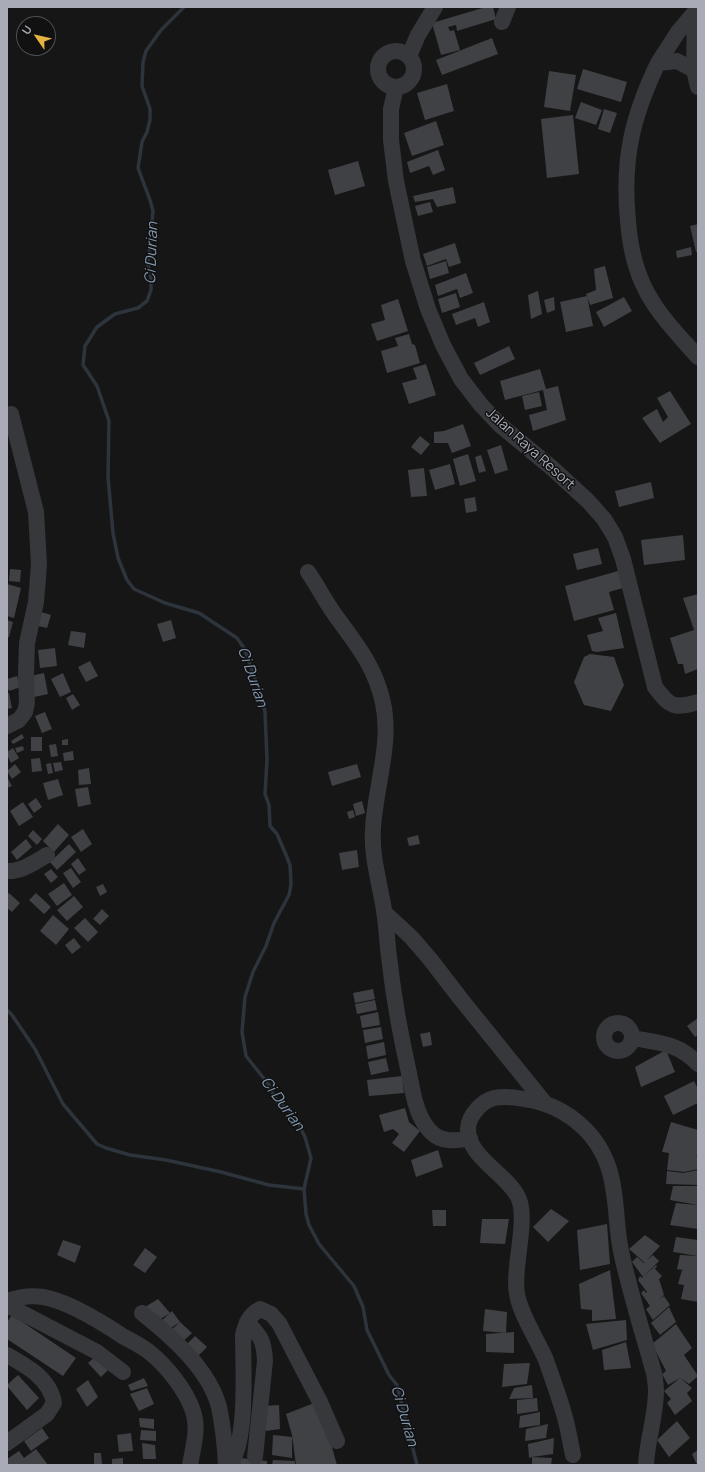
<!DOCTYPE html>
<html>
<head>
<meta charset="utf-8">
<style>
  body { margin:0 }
  #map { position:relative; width:705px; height:1472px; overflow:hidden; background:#161617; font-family:Manrope,sans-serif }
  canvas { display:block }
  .frame { position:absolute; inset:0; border:8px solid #a9acb7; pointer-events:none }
  .north { position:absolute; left:16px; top:16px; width:40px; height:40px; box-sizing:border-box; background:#111112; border:1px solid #4e4f54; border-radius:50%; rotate:304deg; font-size:11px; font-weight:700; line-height:16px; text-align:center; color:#a9acb7 }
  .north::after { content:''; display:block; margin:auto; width:14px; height:18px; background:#e5b440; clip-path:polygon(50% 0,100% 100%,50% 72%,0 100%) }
</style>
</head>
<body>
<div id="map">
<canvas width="705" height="1472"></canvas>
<div class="frame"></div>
<div class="north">U</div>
</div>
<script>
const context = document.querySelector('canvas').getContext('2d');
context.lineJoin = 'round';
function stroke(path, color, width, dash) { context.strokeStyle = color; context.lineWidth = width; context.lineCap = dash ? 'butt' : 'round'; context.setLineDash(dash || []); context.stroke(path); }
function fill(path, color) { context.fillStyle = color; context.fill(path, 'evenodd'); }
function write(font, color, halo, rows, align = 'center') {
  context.font = font + ' Manrope,sans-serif'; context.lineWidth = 3; context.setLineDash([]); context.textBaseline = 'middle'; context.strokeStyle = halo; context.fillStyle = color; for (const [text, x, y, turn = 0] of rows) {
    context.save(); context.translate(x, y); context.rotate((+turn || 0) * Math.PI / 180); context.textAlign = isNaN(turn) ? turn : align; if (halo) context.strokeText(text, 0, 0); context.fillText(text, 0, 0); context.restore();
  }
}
stroke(new Path2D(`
  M 184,7 L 161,30 L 146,51 L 143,62 L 142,86 L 150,109 L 150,120 L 147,132 L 142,142 L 138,168 L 150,200 L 153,211 L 148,265 L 151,278 L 151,290 L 147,301 L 138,308 L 115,314 L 97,327 L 85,346 L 83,365 L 97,386 L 109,421 L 108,477 L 113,533 L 118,558 L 127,580 L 134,589 L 165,603 L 199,613 L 237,638 L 244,648 L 260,692 L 265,712 L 267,760 L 265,794 L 269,805 L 270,826 L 277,834 L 286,855 L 290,865 L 291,884 L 289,895 L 274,923 L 266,946 L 253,972 L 245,997 L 242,1032 L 246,1056 L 269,1085 L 277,1102 L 287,1108 L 295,1117 L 305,1137 L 311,1158 L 304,1189 L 306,1214 L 309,1225 L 319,1244 L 354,1286 L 363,1307 L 367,1330 L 389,1375 L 397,1385 L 417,1465
  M 7,1010 L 12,1015 L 35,1049 L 63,1104 L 97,1144 L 106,1148 L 130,1155 L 166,1160 L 221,1172 L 269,1185 L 304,1189`), '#2d343b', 3.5);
fill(new Path2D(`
  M 486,7 L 493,7 L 496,19 L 457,31 L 456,25 L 448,27 L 450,31 L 454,30 L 460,50 L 441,55 L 432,23 Z
  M 492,38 L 498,54 L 442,75 L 436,60 Z
  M 583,69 L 627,82 L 621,102 L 577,89 Z
  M 549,71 L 576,75 L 570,111 L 544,107 Z
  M 447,84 L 454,111 L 425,120 L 417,93 Z
  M 581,102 L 602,110 L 596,125 L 575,118 Z
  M 604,109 L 617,113 L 610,133 L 598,129 Z
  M 573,115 L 579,174 L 547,178 L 541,119 Z
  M 436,121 L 444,145 L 412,156 L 404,133 Z
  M 438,150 L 445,170 L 433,175 L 429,166 L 410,173 L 407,162 Z
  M 358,161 L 365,186 L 335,195 L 328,170 Z
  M 453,187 L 456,203 L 437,207 L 433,199 L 415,202 L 413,196 Z
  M 430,202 L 433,212 L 418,216 L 415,206 Z
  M 698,224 L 698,251 L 696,252 L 690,226 Z
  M 455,243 L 461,263 L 449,267 L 446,259 L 427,266 L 423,254 Z
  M 691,247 L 692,255 L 677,258 L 676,251 Z
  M 446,261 L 449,273 L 430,279 L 427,267 Z
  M 605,266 L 613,298 L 590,305 L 586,294 L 596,290 L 594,269 Z
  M 466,273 L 473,293 L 460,298 L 457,289 L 438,296 L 435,285 Z
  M 538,291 L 542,314 L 531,319 L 528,295 Z
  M 456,293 L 460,307 L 442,313 L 438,299 Z
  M 587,296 L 593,326 L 566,332 L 560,302 Z
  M 554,297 L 555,310 L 547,313 L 544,300 Z
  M 624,297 L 632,311 L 604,327 L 596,312 Z
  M 398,299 L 408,331 L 377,341 L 371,324 L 385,320 L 381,305 Z
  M 484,302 L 490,322 L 478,327 L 475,318 L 456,325 L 452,314 Z
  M 409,334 L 412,344 L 415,345 L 420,363 L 387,373 L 381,351 L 398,346 L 395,338 Z
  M 509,346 L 515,359 L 480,375 L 474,363 Z
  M 426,364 L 436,395 L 409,404 L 402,383 L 417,379 L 413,368 Z
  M 540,369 L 546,389 L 558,386 L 566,420 L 533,431 L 529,415 L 547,410 L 543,390 L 505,400 L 500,381 Z
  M 670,391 L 691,424 L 660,443 L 642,418 L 657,409 L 663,422 L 668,417 L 657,398 Z
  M 539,392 L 542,406 L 525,410 L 522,396 Z
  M 463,424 L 471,446 L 452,453 L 448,443 L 434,443 L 434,432 L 444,431 Z
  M 420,436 L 430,444 L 421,455 L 411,447 Z
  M 501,445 L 508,470 L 495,474 L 487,450 Z
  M 468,454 L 476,481 L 460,486 L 453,459 Z
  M 481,455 L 486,471 L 479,473 L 475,457 Z
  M 450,464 L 455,484 L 435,490 L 429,470 Z
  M 424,468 L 427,496 L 411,497 L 408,470 Z
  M 651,482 L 654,498 L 619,507 L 615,491 Z
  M 475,497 L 477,511 L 466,513 L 464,499 Z
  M 683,535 L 685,560 L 644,565 L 641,540 Z
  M 598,548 L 602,564 L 577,570 L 573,554 Z
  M 10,569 L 21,570 L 20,582 L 9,581 Z
  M 618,571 L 623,588 L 609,592 L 614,610 L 574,621 L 565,586 Z
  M 7,584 L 21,588 L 14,618 L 7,616 Z
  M 698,594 L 698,669 L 685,674 L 683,664 L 678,664 L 670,638 L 694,630 L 683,598 Z
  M 38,611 L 51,615 L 47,628 L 34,625 Z
  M 616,613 L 624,648 L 597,652 L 592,651 L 587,635 L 603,631 L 598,618 Z
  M 7,620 L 13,622 L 9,637 L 7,637 Z
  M 171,620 L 176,638 L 163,642 L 157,624 Z
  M 71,631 L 86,633 L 84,648 L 68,645 Z
  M 55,648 L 57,666 L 40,668 L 38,650 Z
  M 590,654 L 614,657 L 624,685 L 611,711 L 584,705 L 574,682 L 584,657 Z
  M 90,661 L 98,676 L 86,682 L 78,667 Z
  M 44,673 L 48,694 L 34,697 L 30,676 Z
  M 63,673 L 71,692 L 60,697 L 51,679 Z
  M 17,676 L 21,687 L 9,691 L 7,686 L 7,679 Z
  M 7,693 L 9,693 L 12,708 L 7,709 Z
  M 73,694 L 80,705 L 72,710 L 66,698 Z
  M 45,712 L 52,729 L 42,733 L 35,716 Z
  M 22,734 L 24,738 L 13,744 L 11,741 Z
  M 31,737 L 42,737 L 42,751 L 31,751 Z
  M 68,739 L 68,745 L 62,745 L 62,740 Z
  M 56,744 L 58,756 L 51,757 L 49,745 Z
  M 23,746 L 24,750 L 17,753 L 15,748 Z
  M 13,748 L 19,758 L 11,763 L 7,755 L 7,752 Z
  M 73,751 L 74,760 L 64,761 L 63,753 Z
  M 40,758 L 42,771 L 32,772 L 31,759 Z
  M 61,762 L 63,770 L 55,772 L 53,763 Z
  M 51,763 L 53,773 L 48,774 L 46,764 Z
  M 15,764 L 21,772 L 12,779 L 7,771 Z
  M 357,764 L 361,777 L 332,786 L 328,772 Z
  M 89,768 L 91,784 L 79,785 L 78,770 Z
  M 7,777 L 12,786 L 7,788 Z
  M 58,779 L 63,795 L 48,800 L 43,783 Z
  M 88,787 L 91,804 L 78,807 L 75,789 Z
  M 36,798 L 42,807 L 34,813 L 28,804 Z
  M 362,801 L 365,813 L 356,816 L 353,804 Z
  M 23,802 L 33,817 L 19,826 L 10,811 Z
  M 353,810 L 355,817 L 349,819 L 347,812 Z
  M 58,824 L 69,835 L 54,852 L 43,841 Z
  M 83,829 L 92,844 L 81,852 L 71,837 Z
  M 33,830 L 42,839 L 37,845 L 28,836 Z
  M 418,835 L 420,844 L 409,846 L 407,838 Z
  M 26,839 L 32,847 L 17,860 L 11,852 Z
  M 69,844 L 76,852 L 57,870 L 50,862 Z
  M 357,850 L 359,867 L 342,870 L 339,853 Z
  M 78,858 L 86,870 L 79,875 L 71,864 Z
  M 71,868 L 81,882 L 73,888 L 63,873 Z
  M 51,869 L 58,877 L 51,883 L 44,874 Z
  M 64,883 L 72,895 L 57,906 L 48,894 Z
  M 103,884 L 107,892 L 100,896 L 96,887 Z
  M 9,893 L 20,903 L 12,912 L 7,908 L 7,895 Z
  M 36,893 L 51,907 L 44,914 L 29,900 Z
  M 74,896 L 83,907 L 67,921 L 57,910 Z
  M 102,909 L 109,916 L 100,925 L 93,919 Z
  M 53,915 L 69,929 L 56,945 L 40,931 Z
  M 85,918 L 98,932 L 88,942 L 74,928 Z
  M 74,938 L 81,947 L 72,954 L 65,945 Z
  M 373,989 L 375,999 L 355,1003 L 353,993 Z
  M 375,1000 L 377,1010 L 357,1014 L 355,1004 Z
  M 378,1012 L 380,1025 L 362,1028 L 360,1016 Z
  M 698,1018 L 698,1035 L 695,1037 L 687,1026 Z
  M 381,1027 L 383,1039 L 365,1043 L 363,1030 Z
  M 430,1032 L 432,1045 L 423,1047 L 420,1034 Z
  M 384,1042 L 386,1055 L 368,1059 L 366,1046 Z
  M 666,1050 L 675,1072 L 641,1087 L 635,1067 Z
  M 386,1058 L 389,1071 L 371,1075 L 368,1062 Z
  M 402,1076 L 404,1093 L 369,1096 L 367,1080 Z
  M 694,1081 L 698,1089 L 698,1103 L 673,1115 L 664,1096 Z
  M 405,1108 L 409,1122 L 420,1131 L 404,1152 L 392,1143 L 399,1134 L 393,1129 L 384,1132 L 379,1115 Z
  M 671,1122 L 698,1130 L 698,1155 L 695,1156 L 698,1156 L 698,1169 L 684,1172 L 667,1170 L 669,1153 L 662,1152 Z
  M 438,1150 L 443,1167 L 416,1177 L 411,1160 Z
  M 698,1170 L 698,1185 L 666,1184 L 667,1171 L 683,1173 Z
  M 673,1186 L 698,1186 L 698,1205 L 670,1200 Z
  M 676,1203 L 697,1205 L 698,1229 L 670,1225 Z
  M 551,1209 L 569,1221 L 548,1242 L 533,1227 Z
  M 432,1210 L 446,1210 L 446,1226 L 433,1226 Z
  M 482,1219 L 509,1219 L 505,1244 L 480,1243 Z
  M 607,1224 L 610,1264 L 580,1270 L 577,1230 Z
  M 645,1235 L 660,1246 L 647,1260 L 653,1255 L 659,1261 L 643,1277 L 632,1262 L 637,1257 L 644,1263 L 645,1263 L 629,1249 Z
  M 676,1237 L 698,1240 L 698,1256 L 673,1252 Z
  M 63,1240 L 81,1246 L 75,1263 L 57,1255 Z
  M 145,1248 L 157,1257 L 145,1273 L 133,1265 Z
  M 680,1255 L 698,1256 L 698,1302 L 681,1299 L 684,1285 L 678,1284 L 682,1270 L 689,1271 L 677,1269 Z
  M 656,1265 L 657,1266 L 655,1269 L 662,1276 L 659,1279 L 664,1295 L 659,1299 L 664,1296 L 670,1305 L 653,1320 L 646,1309 L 650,1306 L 641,1293 L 644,1290 L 646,1293 L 647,1292 L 638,1280 L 640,1276 L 642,1278 Z
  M 610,1270 L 616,1319 L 592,1321 L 592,1310 L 581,1309 L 579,1284 Z
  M 158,1299 L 170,1313 L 159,1320 L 145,1307 Z
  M 669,1307 L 676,1322 L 660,1335 L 651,1323 Z
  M 485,1309 L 507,1312 L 506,1333 L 483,1331 Z
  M 172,1311 L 180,1322 L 168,1330 L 159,1323 Z
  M 12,1315 L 76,1358 L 63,1376 L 7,1339 L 7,1322 Z
  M 626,1320 L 627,1340 L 593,1350 L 586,1324 Z
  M 180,1322 L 192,1333 L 180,1344 L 169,1332 Z
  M 676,1324 L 692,1348 L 684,1355 L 698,1376 L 689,1384 L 680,1378 L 692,1388 L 687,1393 L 692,1401 L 675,1415 L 667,1403 L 671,1399 L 664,1391 L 680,1378 L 668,1385 L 662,1374 L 666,1371 L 652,1344 Z
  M 514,1332 L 514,1353 L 486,1352 L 486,1334 Z
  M 195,1336 L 207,1347 L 197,1357 L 185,1346 Z
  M 626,1342 L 631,1368 L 604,1370 L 602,1350 Z
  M 98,1354 L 110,1368 L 101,1377 L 88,1363 Z
  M 530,1363 L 527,1384 L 502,1387 L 504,1364 Z
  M 18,1375 L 39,1398 L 27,1410 L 7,1386 L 7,1385 Z
  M 144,1378 L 148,1386 L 131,1391 L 128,1385 Z
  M 88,1380 L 98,1397 L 87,1407 L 76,1389 Z
  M 532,1385 L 533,1398 L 509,1399 L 514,1388 Z
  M 147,1388 L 154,1404 L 139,1411 L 130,1394 Z
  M 537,1398 L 538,1411 L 517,1414 L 517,1400 Z
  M 319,1401 L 337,1465 L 296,1465 L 292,1435 L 286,1414 Z
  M 279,1405 L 280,1429 L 266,1431 L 263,1406 Z
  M 540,1412 L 540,1425 L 519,1428 L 520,1416 Z
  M 139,1418 L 154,1419 L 154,1429 L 140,1427 Z
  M 677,1421 L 690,1438 L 669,1457 L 657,1440 Z
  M 548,1424 L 546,1438 L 525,1441 L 526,1429 Z
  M 42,1428 L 49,1438 L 31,1451 L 24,1441 Z
  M 141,1430 L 156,1431 L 156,1441 L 140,1440 Z
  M 131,1433 L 133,1451 L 119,1452 L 117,1435 Z
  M 273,1435 L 292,1437 L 292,1458 L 272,1455 Z
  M 554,1438 L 553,1454 L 532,1457 L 552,1458 L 551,1465 L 532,1465 L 532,1457 L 529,1458 L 528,1444 Z
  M 142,1443 L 155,1445 L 156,1459 L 143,1459 Z
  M 36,1449 L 48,1465 L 9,1465 L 7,1462 L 7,1459 L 19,1451 L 24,1458 Z
  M 698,1450 L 698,1464 L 696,1463 L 692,1454 Z
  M 94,1453 L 101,1453 L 102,1464 L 94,1464 Z
  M 123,1458 L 123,1465 L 112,1465 L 112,1459 Z
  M 240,1458 L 267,1461 L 267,1465 L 240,1465 Z
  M 273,1460 L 295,1461 L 295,1465 L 272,1465 Z`), '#404144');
stroke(new Path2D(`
  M 697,7 L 695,12 L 694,70 L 698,87
  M 502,22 L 508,7
  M378 69a18 18 0 1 1 36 0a18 18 0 1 1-36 0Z
  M 409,56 L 418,35 L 435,7
  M 658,63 L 678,32 L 695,12
  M 694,70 L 677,61 L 658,63 C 632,117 622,160 628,221 C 630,249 636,276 652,301 C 664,321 682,339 698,357
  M 396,87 L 391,109 L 391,140 L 396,181 L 413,261 L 428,309 L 443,345 L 461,379 L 481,405 L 500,425 L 552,468 L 588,501 L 604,519 L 615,537 L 623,559 L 655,687 C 670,707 674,709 698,702
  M 308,572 C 317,585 324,599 333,612 C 355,643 375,665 383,703 C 392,744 375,788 373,829 C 371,856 380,884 384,910 C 387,928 387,946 390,964 C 394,1000 401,1037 409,1073 C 413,1093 416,1117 431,1132 C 442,1143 456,1141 470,1138
  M 7,726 L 19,720 L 25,712 L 27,703 L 26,673 L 27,643 L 36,602 L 39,565 L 36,512 L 11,414
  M 7,871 C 21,872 35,862 47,855
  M 384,912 L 411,937 L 430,959 L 460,998 L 544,1102
  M604 1037a14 14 0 1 1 28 0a14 14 0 1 1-28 0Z
  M 633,1038 C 659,1043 679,1043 698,1064
  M 7,1301 C 19,1297 30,1295 43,1297 C 68,1301 103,1323 124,1337 C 132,1341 141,1346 148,1351 C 166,1365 186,1390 193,1411 C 199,1429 193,1447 190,1465
  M 7,1305 L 97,1352 L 123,1372
  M 142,1313 C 171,1336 209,1369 219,1407 C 223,1426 225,1446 226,1465
  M 247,1322 C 261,1337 264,1340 265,1361 L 255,1457
  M 7,1355 C 27,1366 50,1379 54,1403 L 47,1414 L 7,1443
  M 573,1455 C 570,1441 568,1427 564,1414 C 559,1396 552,1378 546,1360 C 538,1341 520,1314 517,1294 C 512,1268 529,1219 518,1197 C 506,1173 467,1157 468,1128 C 469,1115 482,1101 494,1098 C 504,1096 514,1097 524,1099 C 562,1104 595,1129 608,1166 C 618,1195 615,1227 622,1256 C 631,1295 643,1334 654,1373 C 655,1379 656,1385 656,1391 C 656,1416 647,1440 646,1465
  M 230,1465 C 248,1439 243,1368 243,1335 C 246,1323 249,1315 260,1309 L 271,1314 L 279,1323 L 320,1402 L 337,1441`), '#37383c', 16);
write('14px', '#a9acb7', '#111112', [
  ["Jalan Raya Resort",530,449,42]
]);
write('italic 15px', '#8298af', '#111112', [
  ["Ci Durian",152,253,-88],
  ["Ci Durian",252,677,71],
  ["Ci Durian",282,1104,54],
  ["Ci Durian",404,1416,74]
]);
</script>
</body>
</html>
